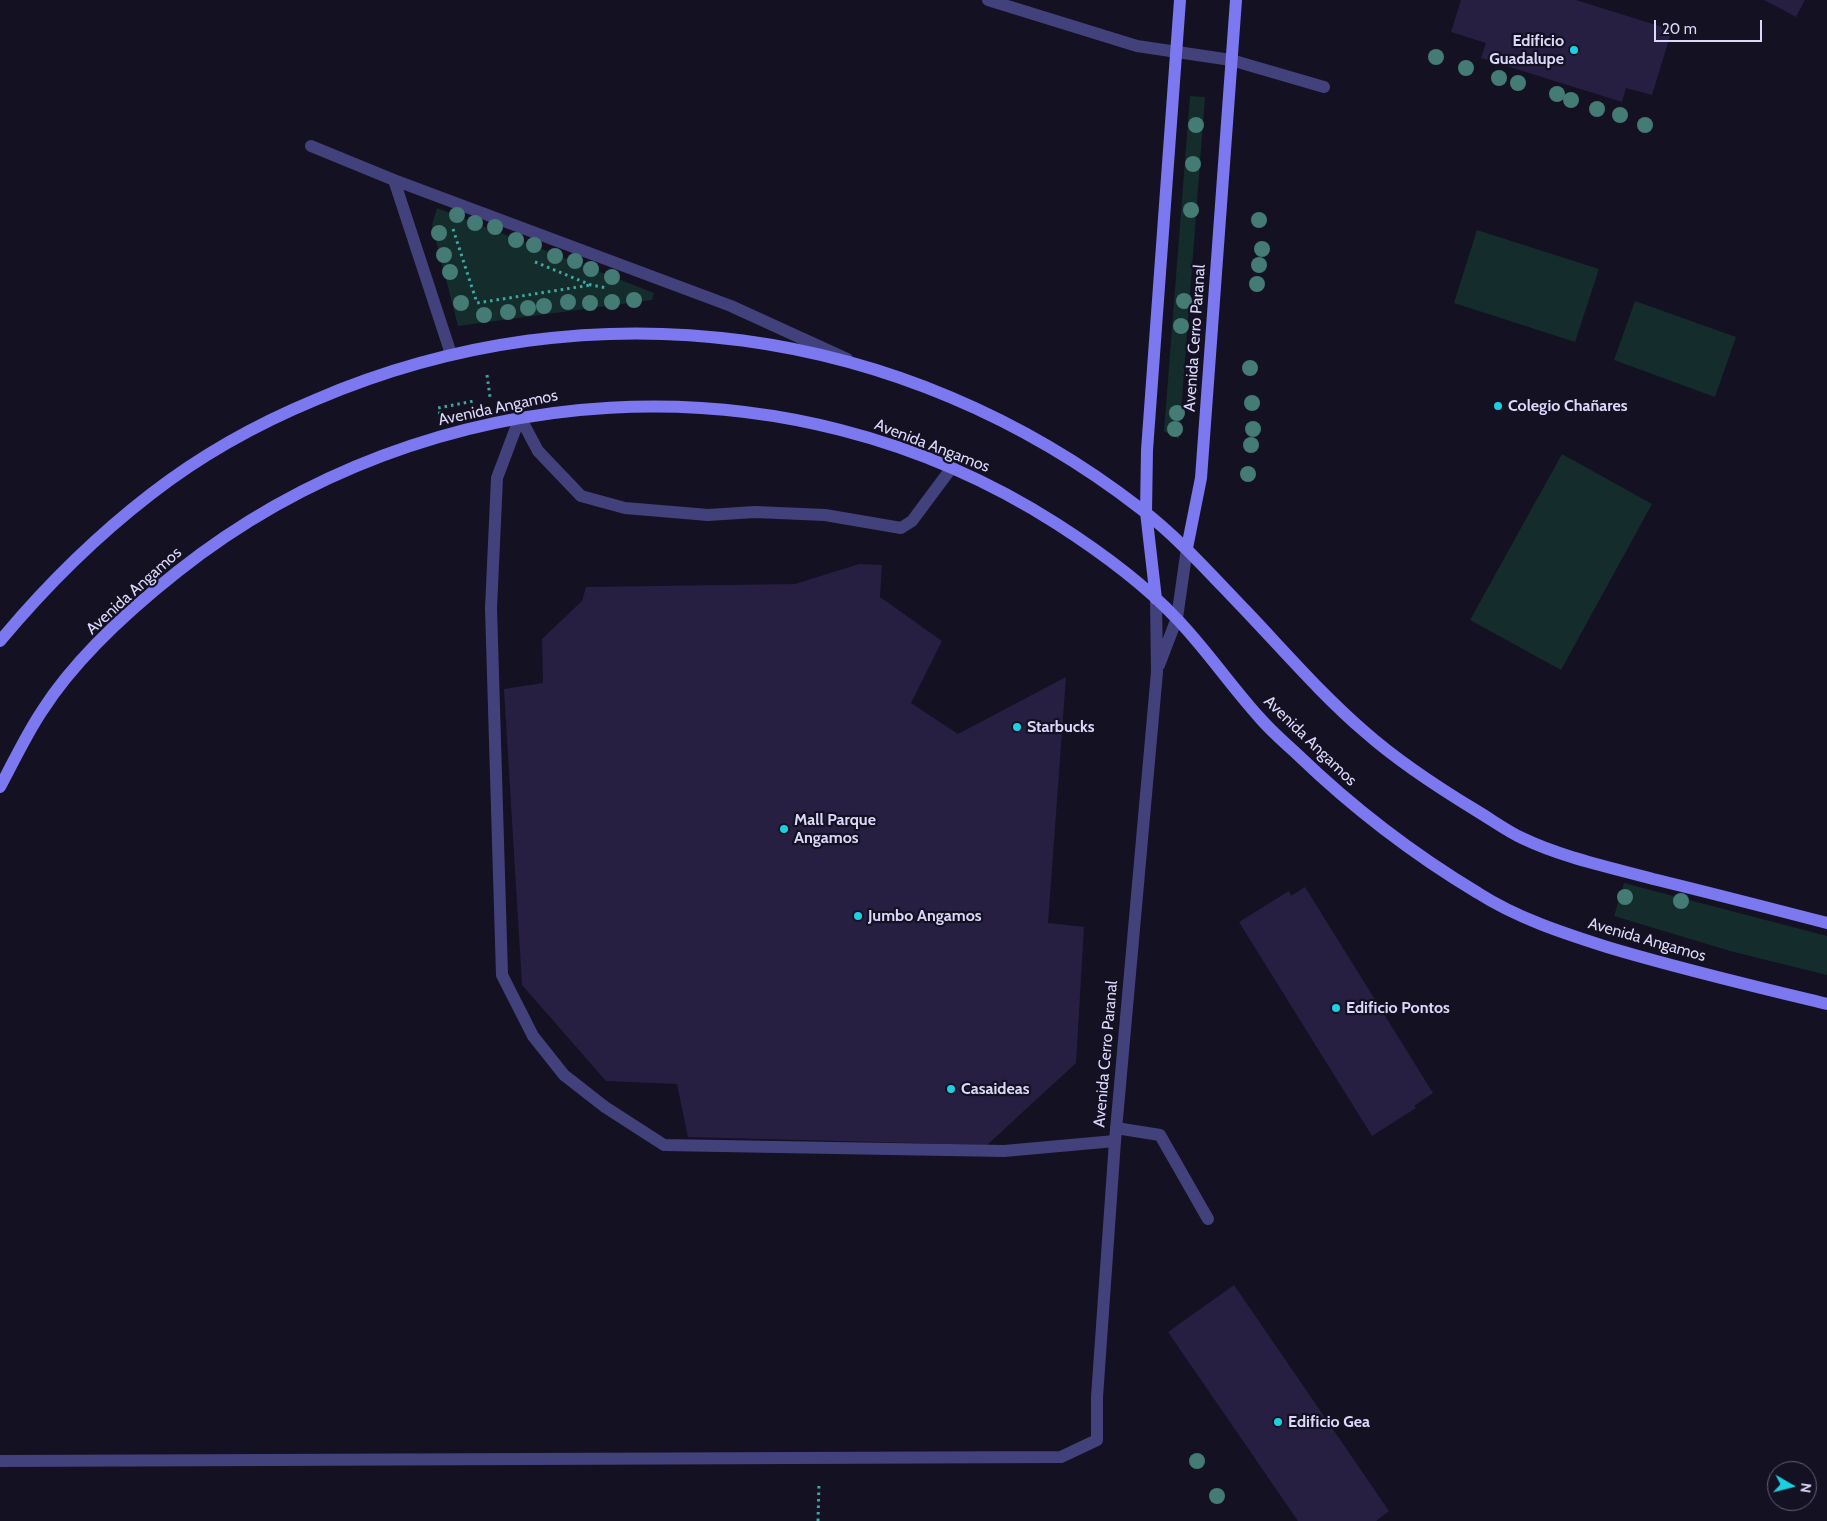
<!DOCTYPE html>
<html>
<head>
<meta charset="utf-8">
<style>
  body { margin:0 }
  #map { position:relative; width:1827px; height:1521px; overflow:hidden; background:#141122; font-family:Cabin,sans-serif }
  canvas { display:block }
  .north { position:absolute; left:1767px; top:1461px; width:50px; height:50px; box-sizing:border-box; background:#141122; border:1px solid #646078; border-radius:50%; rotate:98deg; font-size:14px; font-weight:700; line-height:20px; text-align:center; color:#dbd7fa }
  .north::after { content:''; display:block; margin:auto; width:18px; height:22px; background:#1ad0e3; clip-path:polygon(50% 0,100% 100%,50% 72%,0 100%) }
  .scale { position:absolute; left:1654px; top:20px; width:108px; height:22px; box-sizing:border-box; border:2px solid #dbd7fa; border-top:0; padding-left:6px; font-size:15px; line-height:18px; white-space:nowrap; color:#dbd7fa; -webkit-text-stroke:4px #141122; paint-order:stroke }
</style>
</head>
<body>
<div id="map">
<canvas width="1827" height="1521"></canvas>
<div class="north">N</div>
<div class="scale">20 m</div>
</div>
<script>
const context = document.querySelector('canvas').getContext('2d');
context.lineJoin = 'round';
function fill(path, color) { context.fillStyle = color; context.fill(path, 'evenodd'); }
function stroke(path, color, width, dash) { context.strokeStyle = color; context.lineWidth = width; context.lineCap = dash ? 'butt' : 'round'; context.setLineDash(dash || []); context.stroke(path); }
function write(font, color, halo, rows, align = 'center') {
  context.font = font + ' Cabin,sans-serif'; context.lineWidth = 4.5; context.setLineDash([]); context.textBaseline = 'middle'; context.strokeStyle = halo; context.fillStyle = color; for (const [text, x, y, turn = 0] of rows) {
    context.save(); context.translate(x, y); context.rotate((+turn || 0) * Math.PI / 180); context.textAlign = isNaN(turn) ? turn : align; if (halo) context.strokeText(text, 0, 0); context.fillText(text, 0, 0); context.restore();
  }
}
fill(new Path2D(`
  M 1190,96 L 1205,97 L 1179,439 L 1164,431 Z
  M 437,208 L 654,293 L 652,300 L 458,326 L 432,225 Z
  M 1477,230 L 1599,269 L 1575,342 L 1454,303 Z
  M 1635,301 L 1736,337 L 1715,397 L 1614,360 Z
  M 1562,454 L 1652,504 L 1561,670 L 1470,620 Z
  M 1624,883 L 1827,936 L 1827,975 L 1730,951 L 1614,916 Z`), '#142c2b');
fill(new Path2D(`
  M 1461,0 L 1576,0 L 1672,30 L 1652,95 L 1626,88 L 1622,102 L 1481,58 L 1486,43 L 1451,32 Z
  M 1764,0 L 1805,0 L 1796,17 Z
  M 859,564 L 882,565 L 880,597 L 942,641 L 911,703 L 958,734 L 1066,677 L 1048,923 L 1084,927 L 1076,1063 L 987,1145 L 688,1137 L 677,1084 L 606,1081 L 522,985 L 504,689 L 543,683 L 542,639 L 582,601 L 586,587 L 795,584 Z
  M 1305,887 L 1433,1093 L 1414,1106 L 1416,1108 L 1372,1136 L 1239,922 L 1289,891 L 1291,896 Z
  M 1234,1285 L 1389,1511 L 1376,1521 L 1298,1521 L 1168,1332 Z`), '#261f41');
stroke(new Path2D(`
  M 453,229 L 477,303 L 591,285
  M 535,262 L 591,285 L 607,288
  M 487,375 L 490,397
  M 440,414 L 438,408 L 474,401
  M 818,1521 L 819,1482`), '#3ca9a2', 3, [2.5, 4]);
stroke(new Path2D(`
  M 988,0 L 1137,46 L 1231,60 L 1324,87
  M 520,417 L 497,478 L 491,608 L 502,975 L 533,1036 L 564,1075 L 605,1107 L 664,1145 L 1004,1151 L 1115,1141
  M 520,417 L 538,451 L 581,496 L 625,508 L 708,515 L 755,512 L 825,515 L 901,528 L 912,521 L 950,470 L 954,469
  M 1116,1128 L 1160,1135 L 1208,1219`), '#43417c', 12);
stroke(new Path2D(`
  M 311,146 L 394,180 L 731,306 L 847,359
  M 394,180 L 451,354
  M 1159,665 L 1177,618 L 1187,548
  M 0,1461 L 1061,1457 L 1097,1440 L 1097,1397 L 1115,1141 L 1157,672 L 1156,599`), '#43417c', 12);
stroke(new Path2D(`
  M 1187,548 L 1201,478 L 1236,0
  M 1156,599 L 1146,512 L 1147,450 L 1180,0
  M 0,641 C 45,587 94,538 151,494 C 200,456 257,424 315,400 C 592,281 903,324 1141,509 C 1180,539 1212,576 1247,612 C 1285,652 1323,696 1365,732 C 1399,762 1439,788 1477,811 C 1492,820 1507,831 1522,838 C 1564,858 1609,867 1653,879 C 1711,893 1769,908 1827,923
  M 0,787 C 14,761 26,735 42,711 C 75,659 129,610 177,572 C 429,372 786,350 1057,524 C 1099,551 1142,582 1176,618 C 1206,649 1230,685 1259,717 C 1271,731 1285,743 1298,755 C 1352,807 1413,854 1478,893 C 1517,918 1563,933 1607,947 C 1680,969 1753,986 1827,1004`), '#7b78f0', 12);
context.fillStyle = '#447b74';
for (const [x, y] of [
  [1436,57],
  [1466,68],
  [1499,78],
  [1518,83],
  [1557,94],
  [1571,100],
  [1597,109],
  [1620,115],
  [1196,125],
  [1645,125],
  [1193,164],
  [1191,210],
  [457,215],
  [1259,220],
  [475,223],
  [495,227],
  [439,233],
  [516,240],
  [534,245],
  [1262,249],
  [444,255],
  [555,256],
  [575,261],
  [1259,265],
  [591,269],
  [450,272],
  [612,277],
  [1257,284],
  [634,300],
  [1184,301],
  [568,302],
  [612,302],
  [461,303],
  [590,303],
  [544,306],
  [528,308],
  [508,312],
  [484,315],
  [1181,326],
  [1250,368],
  [1252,403],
  [1177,413],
  [1175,429],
  [1253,429],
  [1251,445],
  [1248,474],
  [1625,897],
  [1681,901],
  [1197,1461],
  [1217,1496]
]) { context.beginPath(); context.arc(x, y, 8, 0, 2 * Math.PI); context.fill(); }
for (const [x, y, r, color] of [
  [1574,50,5,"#1ad0e3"],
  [1498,406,5,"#1ad0e3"],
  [1017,727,5,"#1ad0e3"],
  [784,829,5,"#1ad0e3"],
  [858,916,5,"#1ad0e3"],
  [1336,1008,5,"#1ad0e3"],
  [951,1089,5,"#1ad0e3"],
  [1278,1422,5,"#1ad0e3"]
]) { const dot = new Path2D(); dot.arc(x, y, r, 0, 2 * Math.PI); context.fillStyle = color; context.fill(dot); stroke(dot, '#141122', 2); }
write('bold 16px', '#dbd7fa', '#141122', [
  ["Edificio",1564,41,"right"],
  ["Guadalupe",1564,59,"right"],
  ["Colegio Chañares",1508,406],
  ["Starbucks",1027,727],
  ["Mall Parque",794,820],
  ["Angamos",794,838],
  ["Jumbo Angamos",868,916],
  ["Edificio Pontos",1346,1008],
  ["Casaideas",961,1089],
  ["Edificio Gea",1288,1422]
], 'left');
write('16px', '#dbd7fa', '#141122', [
  ["Avenida Cerro Paranal",1195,338,-86],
  ["Avenida Angamos",498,408,-12],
  ["Avenida Angamos",932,446,21],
  ["Avenida Angamos",134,591,-42],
  ["Avenida Angamos",1310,741,44],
  ["Avenida Angamos",1647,940,16],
  ["Avenida Cerro Paranal",1106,1054,-85]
]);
</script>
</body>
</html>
